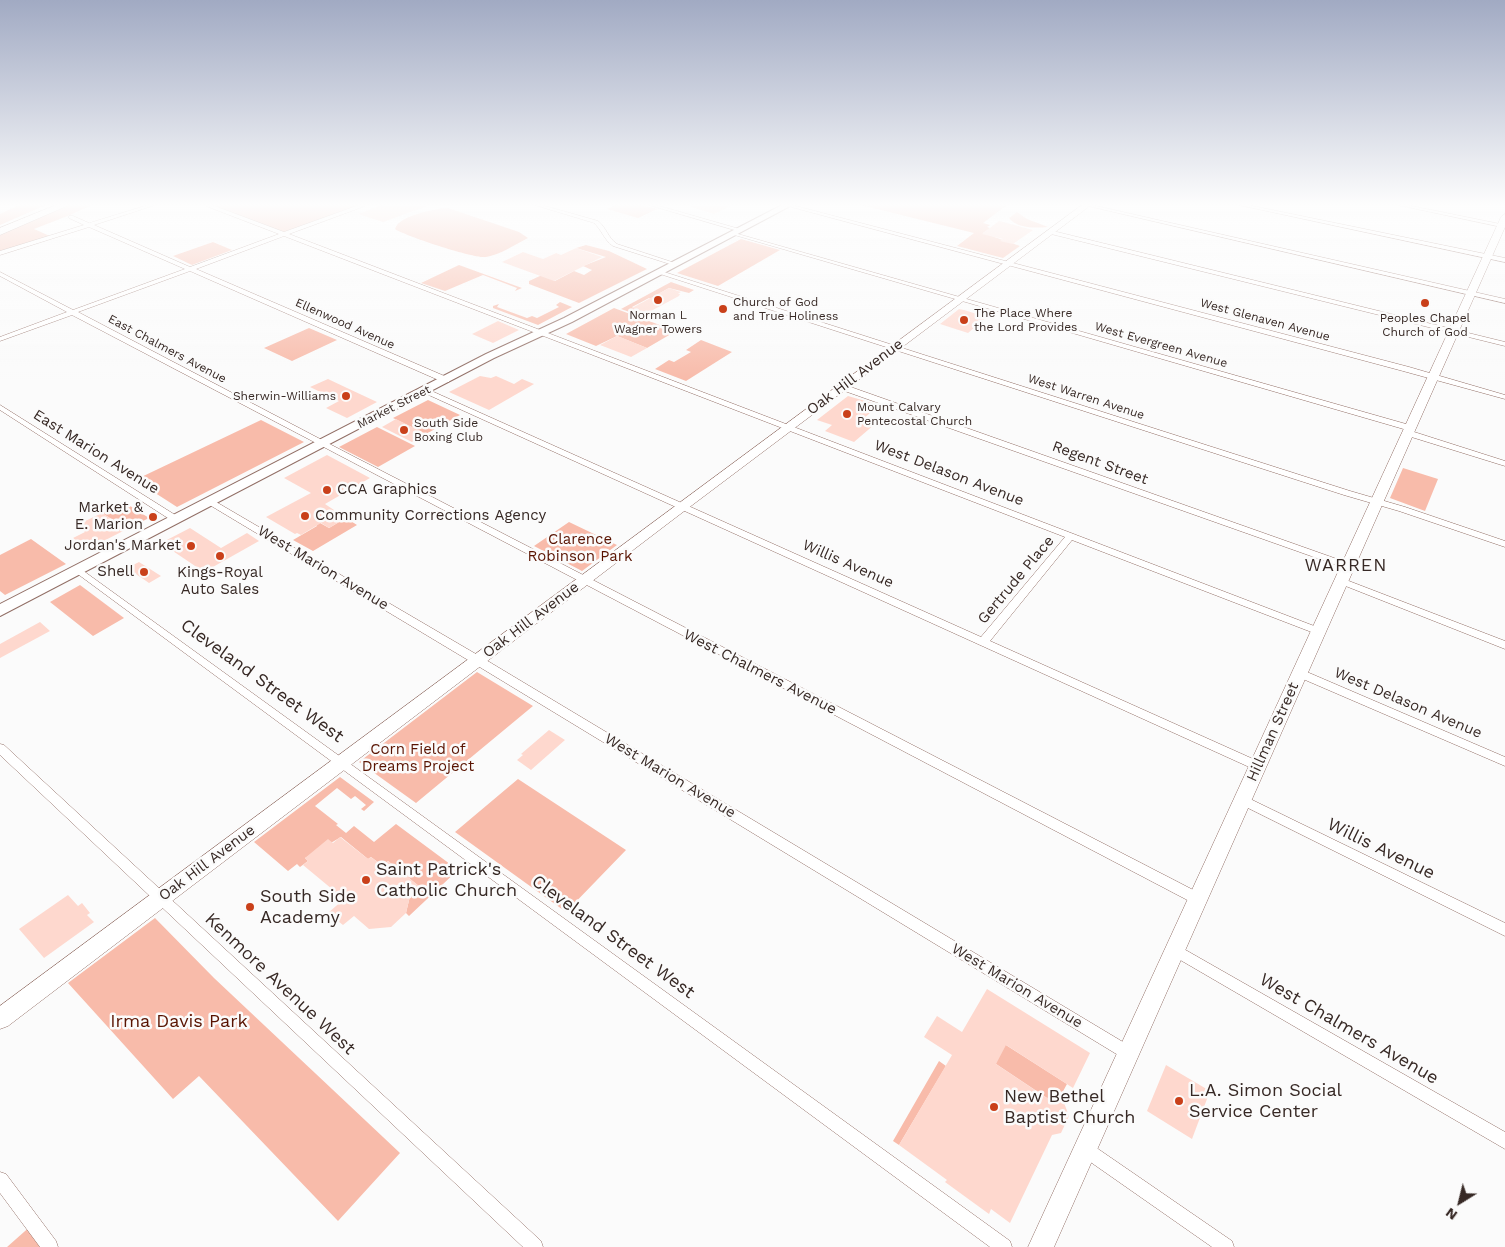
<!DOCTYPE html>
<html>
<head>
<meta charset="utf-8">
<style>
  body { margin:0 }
  #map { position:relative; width:1505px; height:1247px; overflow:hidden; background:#fbfbfb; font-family:"Work Sans",sans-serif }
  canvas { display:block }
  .north { position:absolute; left:1435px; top:1177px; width:50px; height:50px; -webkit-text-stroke:4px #fbfbfb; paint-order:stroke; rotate:216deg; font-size:14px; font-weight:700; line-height:20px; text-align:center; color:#372925 }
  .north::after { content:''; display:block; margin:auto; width:18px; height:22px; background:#372925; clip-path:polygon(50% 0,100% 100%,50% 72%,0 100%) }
</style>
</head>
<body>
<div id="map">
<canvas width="1505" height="1247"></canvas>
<div class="north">N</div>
</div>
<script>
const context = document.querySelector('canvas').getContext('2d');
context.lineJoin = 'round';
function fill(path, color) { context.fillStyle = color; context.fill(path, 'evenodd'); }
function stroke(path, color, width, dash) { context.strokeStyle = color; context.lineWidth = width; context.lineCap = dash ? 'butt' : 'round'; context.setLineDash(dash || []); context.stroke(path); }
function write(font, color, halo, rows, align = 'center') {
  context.font = font + ' "Work Sans",sans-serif'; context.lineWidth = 5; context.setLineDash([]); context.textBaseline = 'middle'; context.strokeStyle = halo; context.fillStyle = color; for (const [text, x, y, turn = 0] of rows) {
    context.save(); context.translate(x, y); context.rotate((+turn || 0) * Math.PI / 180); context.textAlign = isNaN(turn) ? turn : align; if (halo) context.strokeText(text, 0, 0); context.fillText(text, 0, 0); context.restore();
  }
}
fill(new Path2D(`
  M 19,205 L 46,205 L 0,225 L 0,214 Z
  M 64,205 L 92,205 L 70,215 L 34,229 L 52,237 L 0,253 L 0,232 Z
  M 208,205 L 363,205 L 285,234 Z
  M 616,205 L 639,205 L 657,209 L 638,218 L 607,209 Z
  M 861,205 L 1007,205 L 983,223 L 990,225 L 987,227 L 990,228 L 983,233 L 1020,246 L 1003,258 L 957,246 L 974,233 Z
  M 448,208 L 519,232 L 528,238 C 516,244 500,255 486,257 C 475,259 405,236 395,229 C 399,215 435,209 448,208 Z
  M 1017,212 L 1027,219 L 1048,227 C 1036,228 1018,229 1009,218 Z
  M 741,239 L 780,250 L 718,286 L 677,273 Z
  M 213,242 L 232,250 L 192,265 L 173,256 Z
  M 586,245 L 609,251 L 647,269 L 579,303 L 529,284 L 529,281 L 542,275 L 555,281 L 574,271 L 584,275 L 592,270 L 583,266 L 606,257 L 576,248 Z
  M 459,265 L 522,288 L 515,291 L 517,288 L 483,275 L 445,291 L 421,283 Z
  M 671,282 L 694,290 L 689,293 L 669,288 L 653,297 L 653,300 L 649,298 L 632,307 L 642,314 L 638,315 L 621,309 Z
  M 560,302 L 572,307 L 538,325 L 493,308 L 493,306 L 499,304 L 497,307 L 527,318 L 532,316 L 537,318 L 559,307 L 556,305 Z
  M 614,308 L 676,331 L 647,348 L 617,336 L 596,346 L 566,334 Z
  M 309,328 L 337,340 L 292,361 L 264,348 Z
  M 701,340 L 732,352 L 686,381 L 655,369 L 669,360 L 674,362 L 691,352 L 686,350 Z
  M 428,400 L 460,415 L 426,434 L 393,418 Z
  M 261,420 L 304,442 L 177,507 L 135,480 Z
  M 377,427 L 415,446 L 378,467 L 339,447 Z
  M 1403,468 L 1438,479 L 1425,511 L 1390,498 Z
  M 124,502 L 149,518 L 127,529 L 102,513 Z
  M 346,518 L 357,525 L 313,551 L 293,540 L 317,526 L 313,519 L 329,528 Z
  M 569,522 L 617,545 L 582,571 L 534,546 Z
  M 31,539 L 66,564 L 5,595 L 0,591 L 0,555 Z
  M 80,585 L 124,618 L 93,636 L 50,602 Z
  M 477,672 L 533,706 L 416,803 L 359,762 Z
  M 340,777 L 374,802 L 364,811 L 361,809 L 366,805 L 355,796 L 351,799 L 337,788 L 315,806 L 338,824 L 336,825 L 346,833 L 354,826 L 374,842 L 396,824 L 458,870 L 409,916 L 406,913 L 410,896 L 420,887 L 388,861 L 383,866 L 371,857 L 368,859 L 341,837 L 305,858 L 308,861 L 300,867 L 297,864 L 288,871 L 254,842 Z
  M 518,779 L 626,850 L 566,912 L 455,832 Z
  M 155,918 L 214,978 L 400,1153 L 338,1221 L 199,1076 L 173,1099 L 68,983 Z
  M 998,1040 L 1067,1084 L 1061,1095 L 1047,1098 L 996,1064 Z
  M 939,1061 L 946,1066 L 899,1145 L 893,1141 Z
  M 33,1224 L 50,1247 L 7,1247 Z`), '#f8bbaa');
fill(new Path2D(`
  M 382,205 L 430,205 L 383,222 L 358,214 Z
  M 691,205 L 732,205 L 714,214 L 691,207 Z
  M 999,221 L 1003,222 L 1033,230 L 1013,244 L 1000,241 L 1003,239 L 982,234 Z
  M 576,248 L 602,257 L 554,281 L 502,262 L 523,252 L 543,259 L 556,253 L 561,255 Z
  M 669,288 L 681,292 L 678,294 L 680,294 L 679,296 L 651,311 L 644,312 L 632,308 Z
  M 959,309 L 964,310 L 987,317 L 968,333 L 940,324 Z
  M 498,321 L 519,330 L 493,343 L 472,334 Z
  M 617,336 L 620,337 L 647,348 L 631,357 L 600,345 Z
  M 480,376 L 491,378 L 496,376 L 514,384 L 522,379 L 534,384 L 489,410 L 449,392 Z
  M 328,379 L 347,388 L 377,402 L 347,418 L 326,408 L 339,401 L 310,387 Z
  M 848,396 L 879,405 L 862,420 L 875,424 L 854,442 L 825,431 L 832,425 L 817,420 Z
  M 396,419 L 426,434 L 412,442 L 382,427 Z
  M 327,455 L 370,478 L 325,504 L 346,518 L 329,528 L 321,523 L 301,535 L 297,533 L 295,534 L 266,517 L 311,493 L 284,478 Z
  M 102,513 L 127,529 L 88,549 L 73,538 L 85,532 L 79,527 L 81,526 L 79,524 Z
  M 190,528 L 221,548 L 247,533 L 259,541 L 204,572 L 161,543 Z
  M 139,562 L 161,576 L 149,583 L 127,568 Z
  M 40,622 L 50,631 L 0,658 L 0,644 Z
  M 549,730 L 565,740 L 531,770 L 517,760 L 523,755 L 521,754 Z
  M 340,837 L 368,859 L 371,857 L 383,866 L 388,861 L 420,887 L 410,896 L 406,913 L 391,927 L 369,929 L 354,916 L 343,925 L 328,913 L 344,899 L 303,865 L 308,861 L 305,858 L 328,839 L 333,843 Z
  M 68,895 L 78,906 L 82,903 L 90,913 L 87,915 L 94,922 L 44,958 L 19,929 Z
  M 987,989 L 1090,1053 L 1073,1088 L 1006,1045 L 996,1064 L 1047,1098 L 1061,1095 L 1069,1116 L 1061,1133 L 1052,1135 L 1010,1223 L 991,1209 L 989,1214 L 945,1182 L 947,1180 L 899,1145 L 952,1055 L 924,1037 L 937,1016 L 962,1032 Z
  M 1166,1065 L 1210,1091 L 1192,1139 L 1147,1111 Z`), '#fed8ce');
const street = new Path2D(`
  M 148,205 L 155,205 L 94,225 L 190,267 L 279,234 L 206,206 L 206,205 L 212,205 L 284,232 L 359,205 L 365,205 L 365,206 L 289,234 L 1322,629 L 1323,631 L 1322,633 L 1314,633 L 1072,540 L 990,641 L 1262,763 L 1264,766 L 1262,769 L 1258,771 L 420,391 L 424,389 L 427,389 L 981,637 L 1065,537 L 284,236 L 196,269 L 449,378 L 449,382 L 443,382 L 190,271 L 78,312 L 343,451 L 1203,895 L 1204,899 L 1203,903 L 1198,905 L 1193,903 L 72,315 L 0,341 L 0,337 L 67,312 L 0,276 L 0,272 L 73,310 L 185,269 L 89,227 L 0,255 L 0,251 L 84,225 L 69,218 L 69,216 L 73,216 L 89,223 Z
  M 535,205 L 542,205 L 598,221 C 606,227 608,238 617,244 L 678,264 L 673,265 L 613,246 C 604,240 602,230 594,223 Z
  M 649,205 L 656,205 L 743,230 L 738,231 Z
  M 784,205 L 792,205 L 1409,367 L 1505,395 L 1505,399 L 1403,371 Z
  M 1084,205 L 1092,205 L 1505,299 L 1505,303 Z
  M 1239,205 L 1248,205 L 1505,258 L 1505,262 Z
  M 1398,205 L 1407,205 L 1505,225 L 1502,227 Z
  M 1049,230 L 1505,342 L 1505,346 L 1047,233 L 1046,232 Z
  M 731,232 L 1413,426 L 1414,428 L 1413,430 L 1407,430 L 731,234 Z
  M 657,271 L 661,271 L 1350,491 L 1405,507 L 1505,541 L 1505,547 L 1399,511 L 1344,495 L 657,273 Z
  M 839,385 L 845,385 L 1351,564 L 1353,566 L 1351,568 L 1345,568 L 839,389 Z
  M 0,405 L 180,518 L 181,520 L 177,523 L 174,522 L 0,410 Z
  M 1405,431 L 1411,431 L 1505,461 L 1505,466 L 1405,435 Z
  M 211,499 L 481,657 L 1133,1048 L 1135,1053 L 1133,1058 L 1128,1060 L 1123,1058 L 473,663 L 208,504 L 207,502 Z
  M 78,567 L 1010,1241 L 1012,1247 L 990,1247 L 75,572 L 73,570 Z
  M 1341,578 L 1505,641 L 1505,649 L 1338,583 L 1336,581 L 1338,579 Z
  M 1300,669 L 1505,757 L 1505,766 L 1296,676 L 1295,673 L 1296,670 Z
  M 0,744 L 4,745 L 541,1241 L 543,1247 L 523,1247 L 0,755 Z
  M 1242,795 L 1505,923 L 1505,936 L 1238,803 L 1236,800 L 1238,797 Z
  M 1175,944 L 1505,1132 L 1505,1149 L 1170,954 L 1168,950 L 1170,946 Z
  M 1085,1140 L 1232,1241 L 1234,1247 L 1212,1247 L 1079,1154 L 1077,1148 L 1079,1142 Z
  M 0,1172 L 6,1174 L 56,1241 L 58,1247 L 40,1247 L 0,1193 Z`);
const secondary = new Path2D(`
  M 1082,205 L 1091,205 L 679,515 L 8,1026 L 0,1029 L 0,1006 Z
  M 1505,214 L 1505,227 L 1054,1247 L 1028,1247 L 1501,217 Z`);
const primary = new Path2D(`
  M 782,205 L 792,205 L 572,322 L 494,358 L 0,616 L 0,604 L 486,354 L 564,318 Z`);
const highway = new Path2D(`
  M 56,205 L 69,205 L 0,235 L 0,228 Z`);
stroke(street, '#926f66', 1);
stroke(secondary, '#926f66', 1);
stroke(primary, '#926f66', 2);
stroke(highway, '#926f66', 1);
fill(street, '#fff');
fill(secondary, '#fff');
fill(primary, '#fff');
fill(highway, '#fff');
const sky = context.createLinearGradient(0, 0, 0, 379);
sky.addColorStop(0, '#a1aac3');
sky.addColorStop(0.54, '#fdfdfd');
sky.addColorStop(1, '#fdfdfd00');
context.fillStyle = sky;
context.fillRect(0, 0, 1505, 379);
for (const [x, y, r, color] of [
  [658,300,5,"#c9401a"],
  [1425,303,5,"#c9401a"],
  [723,309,5,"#c9401a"],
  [964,320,5,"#c9401a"],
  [346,396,5,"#c9401a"],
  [847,414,5,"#c9401a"],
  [404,430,5,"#c9401a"],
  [327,490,5,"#c9401a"],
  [305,516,5,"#c9401a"],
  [153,517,5,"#c9401a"],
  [191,546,5,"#c9401a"],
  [220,556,5,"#c9401a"],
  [144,572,5,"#c9401a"],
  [366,880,5,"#c9401a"],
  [250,907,5,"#c9401a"],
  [1179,1101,5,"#c9401a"],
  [994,1107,5,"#c9401a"]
]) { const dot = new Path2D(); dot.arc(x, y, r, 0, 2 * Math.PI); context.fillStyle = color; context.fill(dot); stroke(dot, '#fbfbfb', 2); }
write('12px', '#372925', '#fbfbfb', [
  ["Church of God",733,302],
  ["and True Holiness",733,316],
  ["The Place Where",974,313],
  ["the Lord Provides",974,327],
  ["Norman L",658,315,"center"],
  ["Wagner Towers",658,329,"center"],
  ["Peoples Chapel",1425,318,"center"],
  ["Church of God",1425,332,"center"],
  ["Sherwin-Williams",336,396,"right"],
  ["Mount Calvary",857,407],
  ["Pentecostal Church",857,421],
  ["South Side",414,423],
  ["Boxing Club",414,437]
], 'left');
write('12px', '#372925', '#fbfbfb', [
  ["West Glenaven Avenue",1265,320,15],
  ["Ellenwood Avenue",345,324,24],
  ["West Evergreen Avenue",1161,345,16],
  ["East Chalmers Avenue",167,349,28],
  ["West Warren Avenue",1086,397,18],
  ["Market Street",394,407,-27]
]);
write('15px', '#372925', '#fbfbfb', [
  ["Oak Hill Avenue",855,377,-37],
  ["East Marion Avenue",96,452,32],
  ["Regent Street",1100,463,20],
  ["West Delason Avenue",949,473,21],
  ["Willis Avenue",848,564,24],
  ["West Marion Avenue",323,568,31],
  ["Gertrude Place",1016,580,-50],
  ["Oak Hill Avenue",531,620,-37],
  ["West Chalmers Avenue",760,672,27],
  ["West Delason Avenue",1408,703,23],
  ["Hillman Street",1273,732,-66],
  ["West Marion Avenue",670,776,31],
  ["Oak Hill Avenue",207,863,-37],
  ["West Marion Avenue",1017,986,31]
]);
write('15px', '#372925', '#fbfbfb', [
  ["CCA Graphics",337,490,"left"],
  ["Market &",143,508],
  ["E. Marion",143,525],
  ["Community Corrections Agency",315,516,"left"],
  ["Jordan's Market",181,546],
  ["Shell",134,572],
  ["Kings-Royal",220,573,"center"],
  ["Auto Sales",220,590,"center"]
], 'right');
write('15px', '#591301', '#fbfbfb', [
  ["Clarence",580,540],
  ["Robinson Park",580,557],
  ["Corn Field of",418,750],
  ["Dreams Project",418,767]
]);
context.letterSpacing = '1px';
write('18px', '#372925', '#fbfbfb', [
  ["WARREN",1346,566]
]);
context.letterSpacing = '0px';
write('18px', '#372925', '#fbfbfb', [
  ["Cleveland Street West",262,681,36],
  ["Willis Avenue",1381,849,26],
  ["Cleveland Street West",613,937,36],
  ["Kenmore Avenue West",280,984,43],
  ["West Chalmers Avenue",1349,1029,30]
]);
write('18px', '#372925', '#fbfbfb', [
  ["Saint Patrick's",376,870],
  ["Catholic Church",376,891],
  ["South Side",260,897],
  ["Academy",260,918],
  ["L.A. Simon Social",1189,1091],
  ["Service Center",1189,1112],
  ["New Bethel",1004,1097],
  ["Baptist Church",1004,1118]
], 'left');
write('18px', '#591301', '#fbfbfb', [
  ["Irma Davis Park",179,1022]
]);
</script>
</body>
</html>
